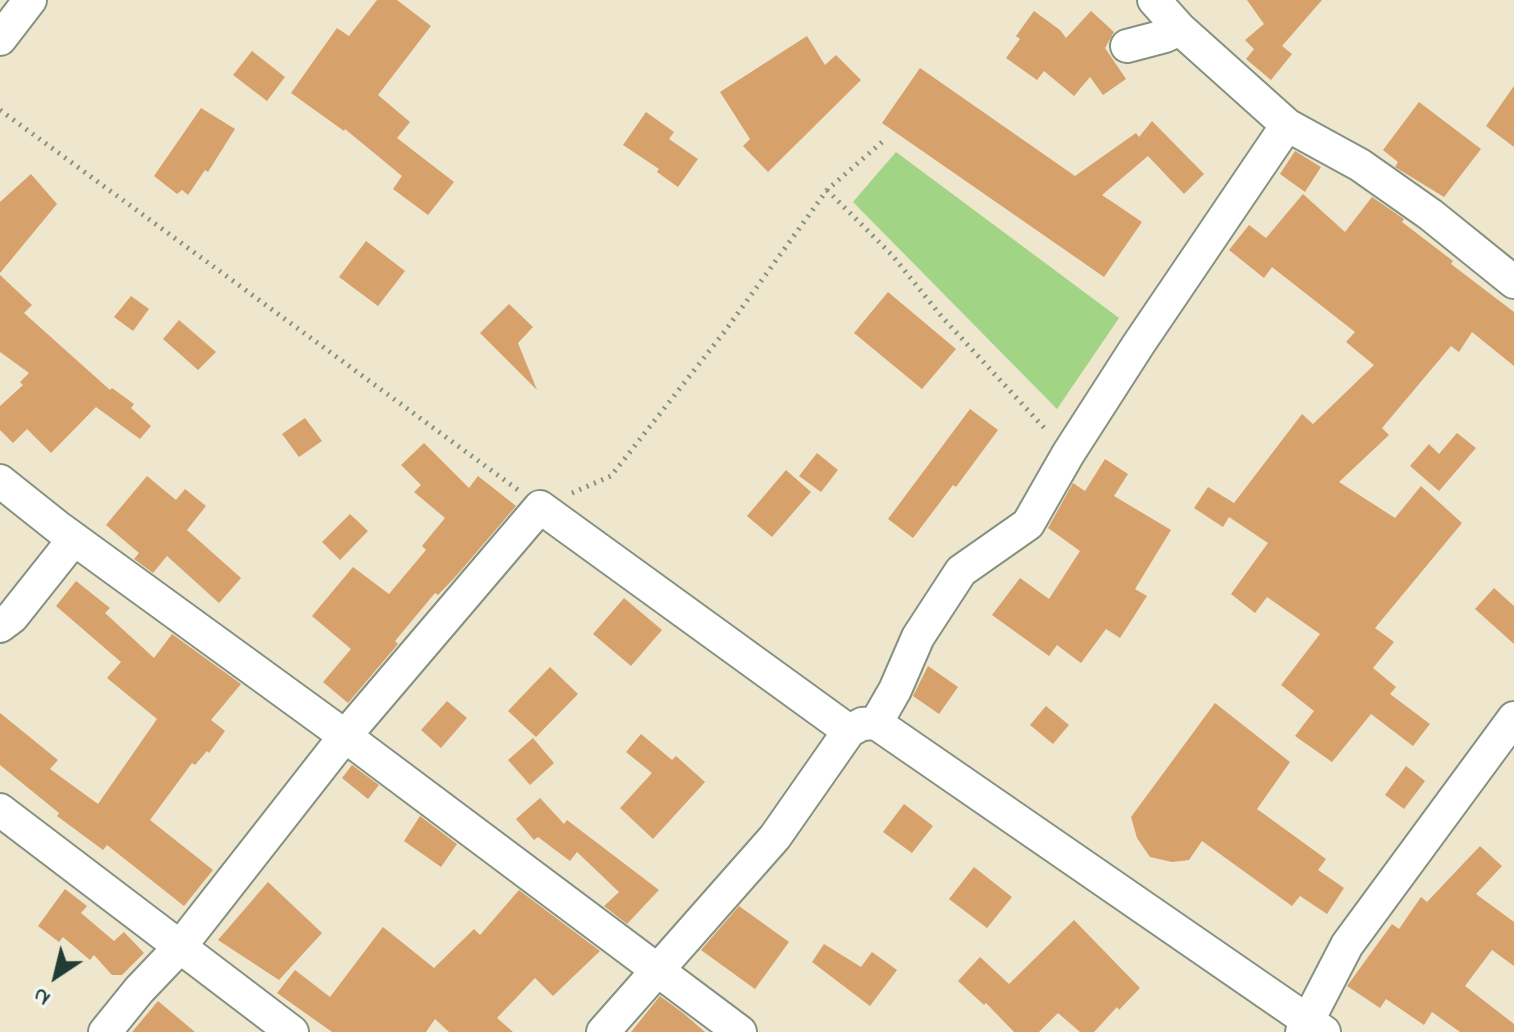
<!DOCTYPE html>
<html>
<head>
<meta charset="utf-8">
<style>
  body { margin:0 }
  #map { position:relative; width:1514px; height:1032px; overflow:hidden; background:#eee6cd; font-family:"Indie Flower",sans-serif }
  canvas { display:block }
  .north { position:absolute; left:16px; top:936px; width:80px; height:80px; -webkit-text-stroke:6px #f6f6f2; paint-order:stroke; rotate:215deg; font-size:22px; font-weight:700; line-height:32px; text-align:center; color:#1f3d34 }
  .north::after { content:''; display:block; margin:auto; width:28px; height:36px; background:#1f3d34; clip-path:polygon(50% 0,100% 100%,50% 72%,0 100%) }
</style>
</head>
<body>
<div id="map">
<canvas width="1514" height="1032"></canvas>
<div class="north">N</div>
</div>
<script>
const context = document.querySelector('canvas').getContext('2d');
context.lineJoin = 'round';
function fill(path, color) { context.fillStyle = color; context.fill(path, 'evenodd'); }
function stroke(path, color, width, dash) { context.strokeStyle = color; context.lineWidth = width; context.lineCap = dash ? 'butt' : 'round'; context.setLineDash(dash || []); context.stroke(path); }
fill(new Path2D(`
  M 896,152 L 1119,318 L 1057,409 L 853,202 Z`), '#a1d484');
fill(new Path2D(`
  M 377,0 L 397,0 L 431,26 L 378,95 L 410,122 L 397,138 L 454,182 L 428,215 L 393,189 L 402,176 L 345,129 L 344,131 L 291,93 L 337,28 L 349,36 Z
  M 1247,0 L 1322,0 L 1282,46 L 1292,54 L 1271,80 L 1246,59 L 1254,49 L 1245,40 L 1264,24 Z
  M 1034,11 L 1060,30 L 1066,38 L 1091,11 L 1114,32 L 1105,48 L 1126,79 L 1103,95 L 1090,77 L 1074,96 L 1044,71 L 1037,80 L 1006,58 L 1020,39 L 1016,36 Z
  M 807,36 L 825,65 L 836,55 L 861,80 L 768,172 L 743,146 L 750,139 L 720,92 Z
  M 252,51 L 285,77 L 267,101 L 233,75 Z
  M 920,68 L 1075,176 L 1136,133 L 1139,137 L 1152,121 L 1204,174 L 1184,194 L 1148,156 L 1102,195 L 1142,222 L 1104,277 L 882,123 Z
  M 1514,86 L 1514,147 L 1486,126 Z
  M 1419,102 L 1481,149 L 1444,197 L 1395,167 L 1398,162 L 1383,150 Z
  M 201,108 L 235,129 L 208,172 L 205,170 L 188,195 L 182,190 L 177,194 L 154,176 Z
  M 646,112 L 674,132 L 669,139 L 698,159 L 678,187 L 657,172 L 659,169 L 623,145 Z
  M 1295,151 L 1321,167 L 1305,192 L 1280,174 Z
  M 31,174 L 57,204 L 0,273 L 0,202 Z
  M 1303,194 L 1345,232 L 1372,197 L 1404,219 L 1402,222 L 1453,261 L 1451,264 L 1514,312 L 1514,366 L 1472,332 L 1459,352 L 1451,346 L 1382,428 L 1389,435 L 1339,482 L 1395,518 L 1421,486 L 1462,523 L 1375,628 L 1394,642 L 1373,668 L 1396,687 L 1390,694 L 1430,724 L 1413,746 L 1371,714 L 1332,762 L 1295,736 L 1314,711 L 1281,685 L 1320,634 L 1267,597 L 1255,613 L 1231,594 L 1268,543 L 1229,517 L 1223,527 L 1194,508 L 1208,487 L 1234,503 L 1302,414 L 1313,424 L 1374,365 L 1346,342 L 1355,332 L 1272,267 L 1264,278 L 1229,250 L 1249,225 L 1266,238 Z
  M 366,241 L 405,271 L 378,306 L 339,277 Z
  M 0,275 L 32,305 L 24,313 L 110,390 L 112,388 L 134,404 L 131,408 L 151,426 L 140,439 L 96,407 L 51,453 L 27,429 L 13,443 L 0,430 L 0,406 L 23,385 L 20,382 L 29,373 L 0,352 Z
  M 888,292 L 956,349 L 922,389 L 854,333 Z
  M 131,296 L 149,309 L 133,331 L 114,317 Z
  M 509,304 L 533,327 L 518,343 L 537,390 L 480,333 Z
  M 179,320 L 216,352 L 198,370 L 163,339 Z
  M 970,409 L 998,430 L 956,487 L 953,485 L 913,538 L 888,519 Z
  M 305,418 L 322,441 L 299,457 L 282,434 Z
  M 1457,433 L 1476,448 L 1439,491 L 1410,466 L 1429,444 L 1439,454 Z
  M 424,443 L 469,488 L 478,476 L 516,506 L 457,575 L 438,595 L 435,593 L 395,641 L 398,644 L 348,703 L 323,682 L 351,649 L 312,616 L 353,567 L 389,594 L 426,550 L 422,546 L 445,518 L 414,492 L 421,485 L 401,465 Z
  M 817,453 L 838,470 L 821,492 L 799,476 Z
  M 1105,459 L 1128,474 L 1114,496 L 1171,530 L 1135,589 L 1147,596 L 1120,638 L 1106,629 L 1081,663 L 1057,645 L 1049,656 L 992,615 L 1020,578 L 1049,599 L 1080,551 L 1048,528 L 1073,483 L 1085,491 Z
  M 786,470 L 811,492 L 772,537 L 747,516 Z
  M 147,476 L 176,500 L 185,489 L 206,506 L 187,530 L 241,578 L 219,603 L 167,556 L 153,573 L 134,559 L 139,553 L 106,525 Z
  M 350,514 L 368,531 L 340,560 L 322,542 Z
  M 76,581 L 110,608 L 105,613 L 154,658 L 172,634 L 241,684 L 211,720 L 225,731 L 209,753 L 207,751 L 195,765 L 192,763 L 150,820 L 213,870 L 184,906 L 107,845 L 103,850 L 57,816 L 59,813 L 0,765 L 0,713 L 58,760 L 50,769 L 98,804 L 157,719 L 107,678 L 121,662 L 56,606 Z
  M 1494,588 L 1514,606 L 1514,644 L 1475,609 Z
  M 624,598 L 662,630 L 631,666 L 593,634 Z
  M 928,666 L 958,687 L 939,714 L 913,696 Z
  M 550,667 L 578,694 L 536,737 L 508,711 Z
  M 447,701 L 467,718 L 441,748 L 421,730 Z
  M 1215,703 L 1290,762 L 1257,809 L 1326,859 L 1318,870 L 1344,888 L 1327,914 L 1300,896 L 1292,906 L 1202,841 L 1189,860 L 1172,862 L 1150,857 L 1137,838 L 1131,817 Z
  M 1046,706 L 1069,725 L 1053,744 L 1030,725 Z
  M 641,734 L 672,760 L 676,756 L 705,782 L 653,839 L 620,808 L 652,773 L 626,752 Z
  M 533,738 L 554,763 L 530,785 L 508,760 Z
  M 352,765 L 379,785 L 368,799 L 342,778 Z
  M 1406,766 L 1425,781 L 1404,809 L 1385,795 Z
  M 540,798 L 564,824 L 567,820 L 659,890 L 627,924 L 604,906 L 619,892 L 577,852 L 570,861 L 538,837 L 534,840 L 516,819 Z
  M 904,804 L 933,826 L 912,853 L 883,832 Z
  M 420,816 L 457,844 L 441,867 L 404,841 Z
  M 1480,846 L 1502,866 L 1476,894 L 1514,922 L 1514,966 L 1492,950 L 1465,986 L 1514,1024 L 1514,1032 L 1460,1032 L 1432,1012 L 1424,1025 L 1386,999 L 1380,1008 L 1347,986 L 1392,924 L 1399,929 L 1421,897 L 1427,902 Z
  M 974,867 L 1012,897 L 987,928 L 949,899 Z
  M 268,882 L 322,933 L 279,980 L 218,940 Z
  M 65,889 L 87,906 L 81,913 L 114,941 L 124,932 L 144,953 L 122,975 L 112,975 L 94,955 L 90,960 L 63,937 L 59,942 L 38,926 Z
  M 519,890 L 600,951 L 553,996 L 535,978 L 497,1018 L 513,1032 L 449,1032 L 435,1019 L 426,1032 L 332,1032 L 277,993 L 295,970 L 330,997 L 383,927 L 434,968 L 474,929 L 480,935 Z
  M 739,906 L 789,942 L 755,989 L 701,950 Z
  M 1074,920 L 1140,988 L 1119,1010 L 1117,1007 L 1094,1032 L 1080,1032 L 1058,1013 L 1039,1032 L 1014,1032 L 986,1003 L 984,1005 L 958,981 L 980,957 L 1009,984 Z
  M 824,944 L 861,967 L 872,952 L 897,970 L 870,1006 L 812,962 Z
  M 660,996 L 683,1013 L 705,1032 L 631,1032 Z
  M 158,1001 L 195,1032 L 132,1032 Z`), '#d7a16c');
const street = new Path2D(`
  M 1154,0 L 1180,29
  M 0,39 L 30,0
  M 1127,46 L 1165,36 L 1180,29 L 1287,125 L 1360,165 L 1431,215 L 1514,282
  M 0,481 L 59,528 L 345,736 L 740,1032
  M 0,626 L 12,617 L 74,539
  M 876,723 L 895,690 L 918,637 L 961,571 L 1028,524 L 1068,454 L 1138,345 L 1287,125
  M 0,810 L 292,1032
  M 105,1032 L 139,990 L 179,948 L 345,736 L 540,507 L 849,731 L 862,724 L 876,723 L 1324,1032
  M 603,1032 L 775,837 L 849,731
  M 1302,1032 L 1347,945 L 1514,718`);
stroke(street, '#869280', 36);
stroke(new Path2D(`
  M 0,110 L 518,490
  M 827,190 L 892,255 L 942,317 L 1047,431
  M 572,493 L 611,476 L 725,331 L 827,190 L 882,142`), '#869280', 5, [2, 6]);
stroke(street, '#fff', 32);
</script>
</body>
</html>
